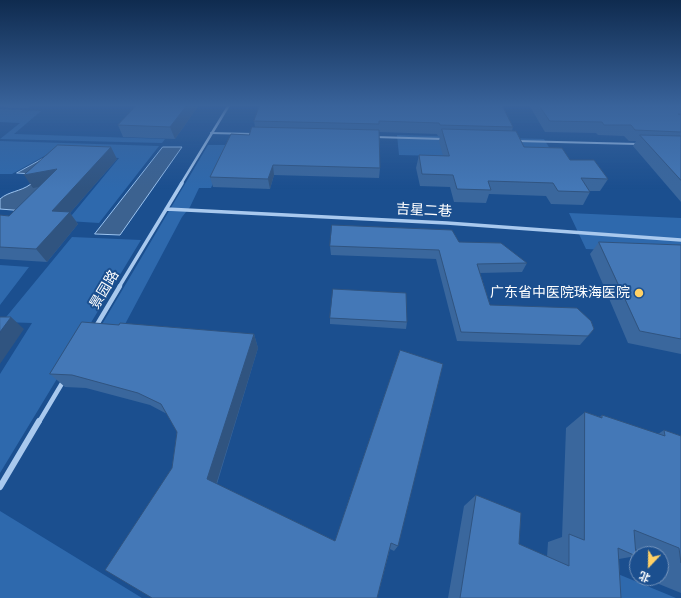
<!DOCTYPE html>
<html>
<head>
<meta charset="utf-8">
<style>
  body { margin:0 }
  #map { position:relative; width:681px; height:598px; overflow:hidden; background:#1b4f8f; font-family:"DejaVu Sans","Noto Sans SC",sans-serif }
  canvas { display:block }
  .north { position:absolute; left:629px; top:546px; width:40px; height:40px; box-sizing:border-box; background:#1b4f8f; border:1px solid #7695bc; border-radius:50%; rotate:202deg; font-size:11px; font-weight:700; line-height:16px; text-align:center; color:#fff }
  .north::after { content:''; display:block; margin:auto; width:14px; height:18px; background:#ffd166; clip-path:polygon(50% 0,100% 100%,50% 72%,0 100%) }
</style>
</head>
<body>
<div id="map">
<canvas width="681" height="598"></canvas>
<div class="north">北</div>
</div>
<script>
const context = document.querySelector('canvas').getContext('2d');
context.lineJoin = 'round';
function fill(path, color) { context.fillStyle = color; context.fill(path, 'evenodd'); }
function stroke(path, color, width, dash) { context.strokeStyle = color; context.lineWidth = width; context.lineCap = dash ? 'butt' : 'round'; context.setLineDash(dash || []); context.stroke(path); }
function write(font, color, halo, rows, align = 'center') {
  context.font = font + ' "DejaVu Sans","Noto Sans SC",sans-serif'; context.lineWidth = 4; context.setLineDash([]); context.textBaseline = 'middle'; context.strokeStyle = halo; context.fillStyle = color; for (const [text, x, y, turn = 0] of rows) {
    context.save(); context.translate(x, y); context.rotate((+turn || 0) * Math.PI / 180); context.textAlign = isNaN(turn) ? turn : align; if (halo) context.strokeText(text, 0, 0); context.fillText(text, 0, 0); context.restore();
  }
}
fill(new Path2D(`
  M 0,109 L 41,111 L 14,134 L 165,139 L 162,143 L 0,139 L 20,123 L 0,122 Z
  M 397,135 L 544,139 L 556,159 L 399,155 Z
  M 0,141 L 159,146 L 99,223 L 67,221 L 119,158 L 68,156 L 55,150 L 12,174 L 0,174 Z
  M 208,145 L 230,145 L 211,188 L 199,188 L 190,207 L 182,217 L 123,328 L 101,326 Z
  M 569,213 L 681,218 L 681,253 L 586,249 Z
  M 72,237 L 141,240 L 0,473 L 0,374 L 32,323 L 2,322 Z
  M 0,265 L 29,267 L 0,305 Z
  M 0,511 L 142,598 L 0,598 Z
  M 601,567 L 676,598 L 602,598 Z`), '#2e69ad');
const water = new Path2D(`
  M 163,147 L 182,147 L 120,235 L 95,234 Z
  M 55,152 L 68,153 L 25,211 L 0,209 L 0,199 C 9,191 20,192 31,184 L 32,174 L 17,173 Z`);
fill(water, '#3c6290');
stroke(water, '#9cc4f0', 1);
stroke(new Path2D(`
  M 211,133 L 253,134
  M 375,137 L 443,139
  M 517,141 L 637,144`), '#a9c9ee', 2);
stroke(new Path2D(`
  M 181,184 L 229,105`), '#a9c9ee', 2.5);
stroke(new Path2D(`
  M 166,209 L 447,223 L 681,240
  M 119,287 L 182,183`), '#a9c9ee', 3.5);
stroke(new Path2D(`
  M 95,328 L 120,286
  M 39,422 L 64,380`), '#a9c9ee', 4.5);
stroke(new Path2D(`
  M 0,487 L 39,421`), '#a9c9ee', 6);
fill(new Path2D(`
  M 0,105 L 32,105 L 28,108 L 9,108 L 0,106 Z
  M 137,105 L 199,105 L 175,139 L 123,137 L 118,125 Z
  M 260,105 L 513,127 L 512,131 L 524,147 L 570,160 L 608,179 L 600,191 L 589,191 L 590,192 L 583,205 L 551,204 L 546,196 L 489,194 L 486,203 L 454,202 L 450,187 L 420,186 L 416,168 L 419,155 L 443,156 L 439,141 L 440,136 L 438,136 L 437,134 L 379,132 L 380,168 L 379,178 L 274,175 L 270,189 L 213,187 L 210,177 L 249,135 L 255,127 L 254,121 Z
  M 529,105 L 681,105 L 681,202 L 633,146 L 636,141 L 629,141 L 624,136 L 598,135 L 596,133 L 545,132 Z
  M 117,159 L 70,213 L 78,224 L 47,262 L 0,259 L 0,215 L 9,216 L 39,186 L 33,188 Z
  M 459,242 L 527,263 L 522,272 L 480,273 L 490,305 L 594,329 L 580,345 L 457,341 L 436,259 L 331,255 L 330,246 Z
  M 599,242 L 681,245 L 681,354 L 628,343 L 590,254 Z
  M 330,318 L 407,322 L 406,329 L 330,324 Z
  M 254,334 L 258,348 L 217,484 L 335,541 L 400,350 L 398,546 L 394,551 L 390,549 L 377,598 L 172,468 L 177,432 L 167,414 L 150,405 L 86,388 L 65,387 L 50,374 Z
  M 585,412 L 600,417 L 602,415 L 658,434 L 664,430 L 681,436 L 681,593 L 649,580 L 649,578 L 661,578 L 661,554 L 647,554 L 635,549 L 636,556 L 619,559 L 621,598 L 448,598 L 464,506 L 476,495 L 519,544 L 547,557 L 548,542 L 562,537 L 566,428 Z`), '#3a679d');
fill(new Path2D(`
  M 26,105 L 32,105 L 28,108 Z
  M 187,105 L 199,105 L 175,139 L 170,127 Z
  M 111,147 L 117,159 L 70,213 L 78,224 L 47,262 L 36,249 L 52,211 Z
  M 273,165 L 274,175 L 270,189 L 268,179 Z
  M 57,169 L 65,182 L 33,188 L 24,175 Z
  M 11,317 L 24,329 L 0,364 L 0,332 Z
  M 254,334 L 258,348 L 215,488 L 207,479 Z`), '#305480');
const building = new Path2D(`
  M 137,105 L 187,105 L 170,127 L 118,125 Z
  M 260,105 L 502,105 L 513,127 L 440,125 L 439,123 L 379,121 L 379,124 L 254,121 Z
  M 539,105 L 681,105 L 681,114 L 678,114 L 681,115 L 681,132 L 635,130 L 631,125 L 604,125 L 602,122 L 550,121 Z
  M 252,127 L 379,130 L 380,168 L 273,165 L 268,179 L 210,177 L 231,134 L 249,135 Z
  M 442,129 L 516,131 L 524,147 L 562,148 L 570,160 L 594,160 L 608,179 L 581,178 L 590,192 L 558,191 L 553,183 L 488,181 L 491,190 L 457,189 L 453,175 L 422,174 L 419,155 L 449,156 Z
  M 640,135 L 681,136 L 681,180 Z
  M 58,145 L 111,147 L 52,211 L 70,212 L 36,249 L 0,247 L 0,215 L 9,216 L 57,169 L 24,175 Z
  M 332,225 L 452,230 L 459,242 L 501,243 L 527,263 L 477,264 L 490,305 L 577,308 L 591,321 L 594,329 L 588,336 L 461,332 L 439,250 L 330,246 Z
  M 599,242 L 681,245 L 681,339 L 640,331 Z
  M 333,289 L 406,293 L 407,322 L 330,318 Z
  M 0,317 L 11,317 L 0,332 Z
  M 82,322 L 119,325 L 120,323 L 254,334 L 207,479 L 335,541 L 400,350 L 443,364 L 398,546 L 391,543 L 377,598 L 152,598 L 105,570 L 172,468 L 177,432 L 161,404 L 138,393 L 72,375 L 50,374 Z
  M 585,412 L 602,418 L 602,415 L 665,436 L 664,430 L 681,436 L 681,563 L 679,548 L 634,530 L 636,556 L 618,548 L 621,598 L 460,598 L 476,495 L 521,513 L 519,544 L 569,566 L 569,534 L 584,540 Z`);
fill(building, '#4478b7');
stroke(building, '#305480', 1);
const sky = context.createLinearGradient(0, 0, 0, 189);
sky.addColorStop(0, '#0f2b4f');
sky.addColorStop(0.56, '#39639b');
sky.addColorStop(1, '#39639b00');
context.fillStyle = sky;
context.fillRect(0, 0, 681, 189);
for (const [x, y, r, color] of [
  [639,293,5,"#ffd166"]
]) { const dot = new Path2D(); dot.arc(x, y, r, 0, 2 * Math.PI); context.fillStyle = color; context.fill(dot); stroke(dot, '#1b4f8f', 1.5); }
write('14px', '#fff', '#1b4f8f', [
  ["吉星二巷",424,211,3],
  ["景园路",105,290,-59]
]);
write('14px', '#fff', '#1b4f8f', [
  ["广东省中医院珠海医院",630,293]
], 'right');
</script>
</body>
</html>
